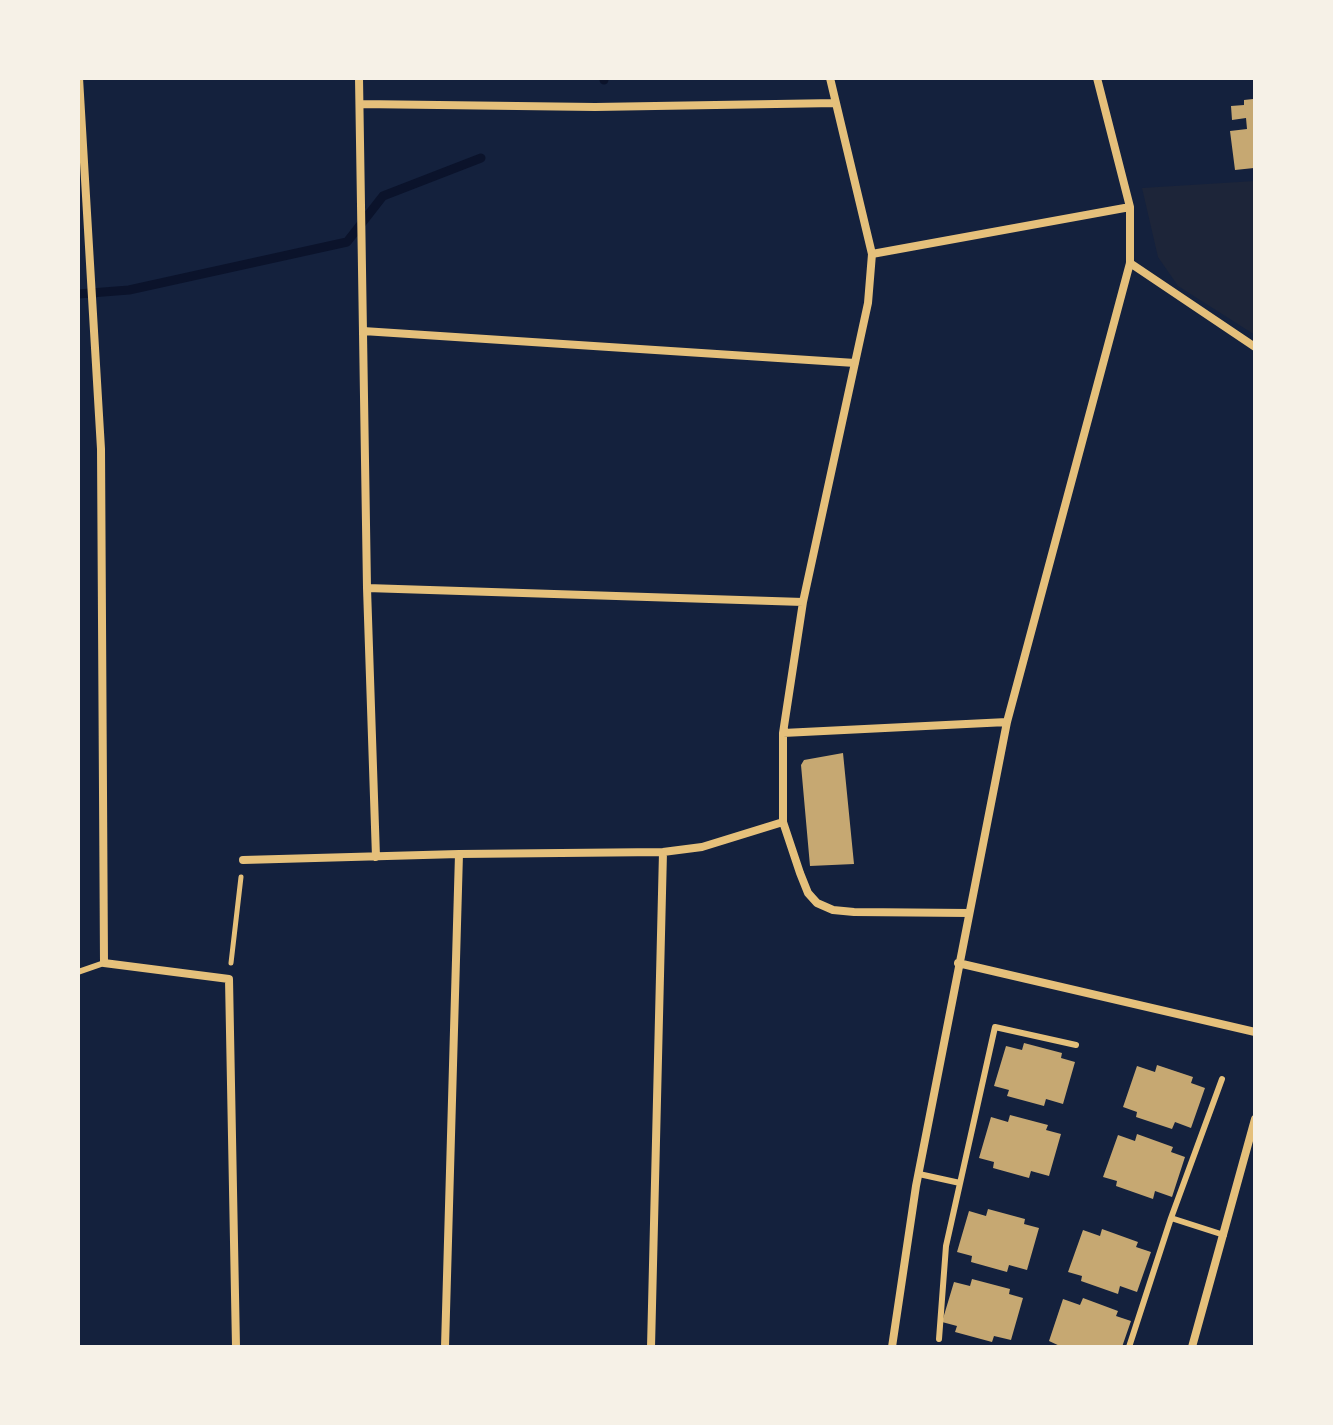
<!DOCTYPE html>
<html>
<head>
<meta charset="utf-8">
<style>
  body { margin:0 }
  #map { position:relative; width:1333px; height:1425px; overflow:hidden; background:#14213d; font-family:"PT Sans Narrow",sans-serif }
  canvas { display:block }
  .frame { position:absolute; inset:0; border:80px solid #f6f1e7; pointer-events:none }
</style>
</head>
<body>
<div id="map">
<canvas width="1333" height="1425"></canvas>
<div class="frame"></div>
</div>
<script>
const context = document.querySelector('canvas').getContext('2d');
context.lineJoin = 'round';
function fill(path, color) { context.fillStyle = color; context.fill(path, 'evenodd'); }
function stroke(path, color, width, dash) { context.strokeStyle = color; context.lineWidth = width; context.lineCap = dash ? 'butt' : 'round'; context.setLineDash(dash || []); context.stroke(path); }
fill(new Path2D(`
  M 1255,181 L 1255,335 L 1178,286 L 1158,257 L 1142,188 Z`), '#1d2539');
stroke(new Path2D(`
  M 604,80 L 604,78
  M 78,294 L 129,290 L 347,242 L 383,196 L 481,158`), '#0b132b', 9);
fill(new Path2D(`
  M 1253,99 L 1254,168 L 1235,170 L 1230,131 L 1247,129 L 1246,118 L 1232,120 L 1231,106 L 1244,105 L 1244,100 Z
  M 843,753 L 854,864 L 810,866 L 801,765 L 804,760 Z
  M 1024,1043 L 1062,1053 L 1061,1058 L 1075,1062 L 1063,1104 L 1046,1099 L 1044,1106 L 1007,1096 L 1009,1090 L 994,1086 L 1006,1046 L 1022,1050 Z
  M 1157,1065 L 1193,1077 L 1191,1083 L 1205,1088 L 1191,1128 L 1175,1122 L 1172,1129 L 1136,1117 L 1137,1112 L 1123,1107 L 1137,1066 L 1155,1072 Z
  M 1010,1115 L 1048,1125 L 1046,1130 L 1061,1134 L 1049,1176 L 1031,1171 L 1029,1178 L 993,1168 L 994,1162 L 979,1158 L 991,1117 L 1008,1122 Z
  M 1137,1134 L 1173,1147 L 1171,1152 L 1185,1157 L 1172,1197 L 1155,1191 L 1153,1199 L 1116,1186 L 1117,1181 L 1103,1177 L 1118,1135 L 1135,1141 Z
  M 988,1209 L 1025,1219 L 1024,1224 L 1039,1228 L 1027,1270 L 1009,1265 L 1007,1272 L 971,1262 L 972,1256 L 957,1252 L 969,1211 L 986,1216 Z
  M 1102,1229 L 1138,1242 L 1136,1247 L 1151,1252 L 1137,1292 L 1120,1286 L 1118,1294 L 1081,1281 L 1082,1276 L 1068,1272 L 1083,1230 L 1100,1236 Z
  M 972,1279 L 1010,1289 L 1009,1294 L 1023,1298 L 1011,1340 L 994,1336 L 992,1342 L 955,1332 L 957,1326 L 942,1322 L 954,1282 L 970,1286 Z
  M 1083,1298 L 1118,1311 L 1116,1316 L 1131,1321 L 1122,1347 L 1062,1347 L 1049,1341 L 1063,1299 L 1080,1305 Z`), '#c6a872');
stroke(new Path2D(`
  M 231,963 L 241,877`), '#e5c07b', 5);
stroke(new Path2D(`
  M 78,972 L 104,963
  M 919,1174 L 960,1183
  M 1171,1218 L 1222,1079
  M 939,1339 L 946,1246 L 995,1027 L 1076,1045
  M 1129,1347 L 1171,1218 L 1224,1235`), '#e5c07b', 6);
stroke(new Path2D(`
  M 79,78 L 101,449 L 104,963 L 229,979 L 236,1347
  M 359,78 L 367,588 L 376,857
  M 830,78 L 872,254 L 868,303 L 803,602 L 783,733 L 783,822 L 800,873 L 808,893 L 817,903 L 833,910 L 854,912 L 969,913
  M 360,104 L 595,107 L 836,103
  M 872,254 L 1130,207
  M 1130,263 L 1255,347
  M 363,331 L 855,363
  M 367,588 L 803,602
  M 783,733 L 1007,722
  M 243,860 L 459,854 L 663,852 L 702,847 L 783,822
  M 958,963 L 1255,1032
  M 445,1347 L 459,854
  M 651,1347 L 663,852
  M 892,1347 L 916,1186 L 1007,722 L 1130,263 L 1130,207 L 1097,78
  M 1192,1347 L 1255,1119`), '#e5c07b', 8);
</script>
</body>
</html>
